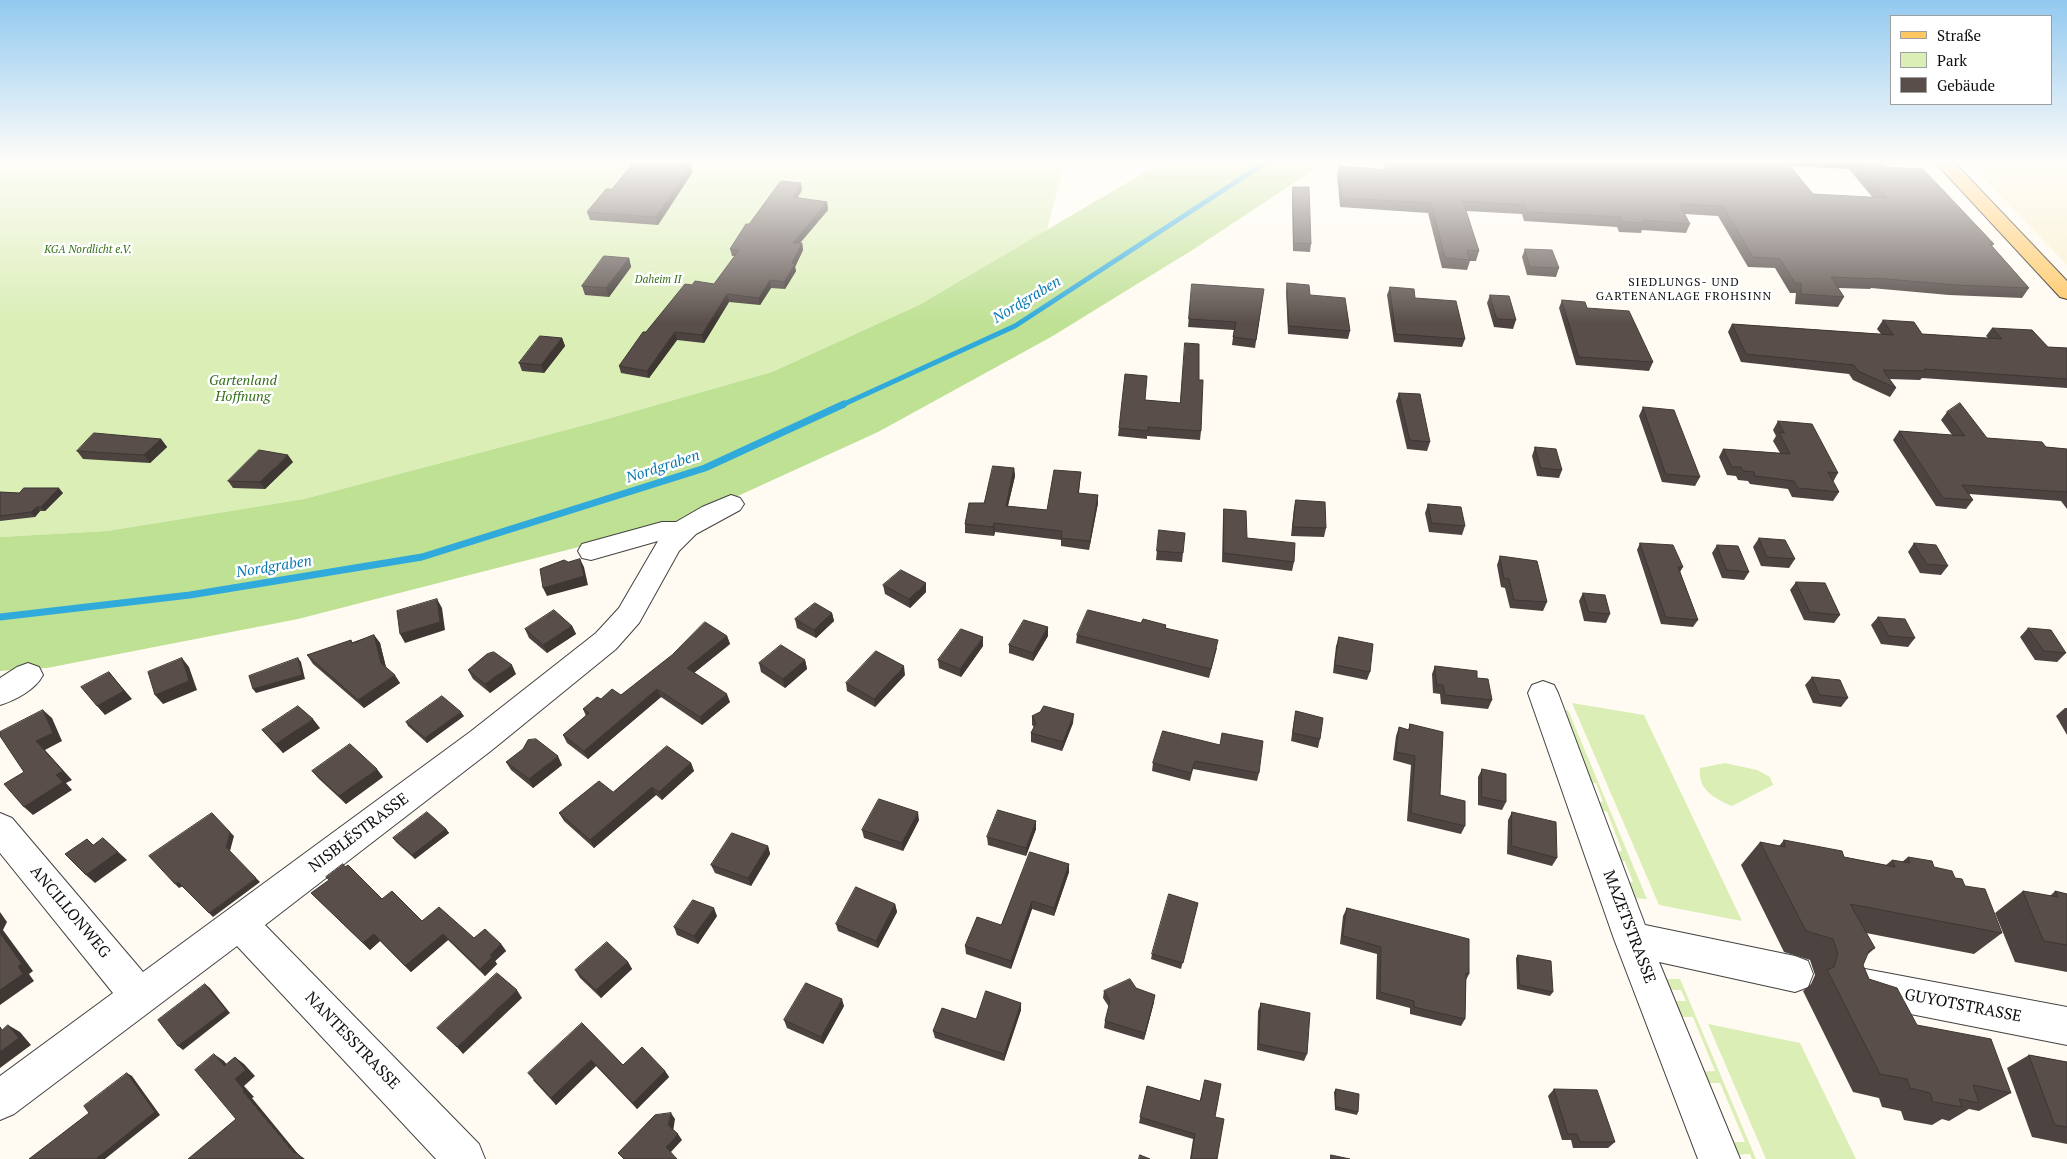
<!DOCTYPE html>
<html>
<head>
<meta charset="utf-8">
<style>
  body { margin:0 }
  #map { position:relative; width:2067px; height:1159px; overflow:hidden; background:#fffbf2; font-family:"PT Serif",serif }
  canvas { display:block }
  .legend { position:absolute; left:1890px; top:15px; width:162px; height:90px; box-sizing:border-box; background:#fff; border:1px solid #9f9f9f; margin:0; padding:6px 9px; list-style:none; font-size:15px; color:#0f0f0f }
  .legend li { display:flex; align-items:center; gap:10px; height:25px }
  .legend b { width:25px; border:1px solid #9f9f9f }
</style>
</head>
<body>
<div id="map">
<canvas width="2067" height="1159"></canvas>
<ul class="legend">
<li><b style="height:6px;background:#ffc762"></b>Straße</li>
<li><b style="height:14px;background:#daeeb6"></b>Park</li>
<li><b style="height:14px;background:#594e4a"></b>Gebäude</li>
</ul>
</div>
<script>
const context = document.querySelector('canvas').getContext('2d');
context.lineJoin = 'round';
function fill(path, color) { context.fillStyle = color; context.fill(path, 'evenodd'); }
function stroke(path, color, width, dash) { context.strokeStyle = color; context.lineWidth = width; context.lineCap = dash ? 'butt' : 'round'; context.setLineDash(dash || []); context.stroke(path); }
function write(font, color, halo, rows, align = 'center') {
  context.font = font + ' "PT Serif",serif'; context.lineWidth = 5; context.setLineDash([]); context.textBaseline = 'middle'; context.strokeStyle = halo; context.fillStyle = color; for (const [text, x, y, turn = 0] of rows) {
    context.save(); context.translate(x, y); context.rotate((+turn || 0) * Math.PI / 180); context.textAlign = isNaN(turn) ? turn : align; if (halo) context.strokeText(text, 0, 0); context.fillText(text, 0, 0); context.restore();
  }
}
fill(new Path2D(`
  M 1967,161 L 2067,161 L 2067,265 Z`), '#f8f0ce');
fill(new Path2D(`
  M 0,161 L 1065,161 L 1047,230 L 919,305 L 772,372 L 600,421 L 304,499 L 107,531 L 0,537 Z
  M 1572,703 L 1644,715 L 1742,921 L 1659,905 Z
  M 1568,710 L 1647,899 L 1631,898 L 1625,882 L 1633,882 L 1625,861 L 1617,861 L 1614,852 L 1622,851 L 1607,811 L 1599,811 L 1596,802 L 1603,802 L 1596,783 L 1589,783 L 1563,711 Z
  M 1725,763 L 1757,770 L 1770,777 L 1773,785 L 1732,806 C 1715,799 1697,789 1700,768 Z
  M 1657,979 L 1680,979 L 1756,1159 L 1752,1159 L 1750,1154 L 1728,1155 L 1723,1142 L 1745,1142 L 1720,1083 L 1699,1083 L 1694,1072 L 1715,1071 L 1693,1017 L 1672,1017 L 1666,1001 L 1686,1001 L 1681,990 L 1661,990 Z
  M 1708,1024 L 1800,1043 L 1856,1159 L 1766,1159 Z`), '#daeeb6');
fill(new Path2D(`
  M 1164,161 L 1327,161 L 1194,249 L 1051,337 L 878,432 L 729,500 L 682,525 L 645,530 L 298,619 L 47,668 L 0,671 L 0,537 L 107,531 L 304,499 L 600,421 L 772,372 L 919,305 Z`), '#bfe194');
stroke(new Path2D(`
  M 842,405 L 1015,326 L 1268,161`), '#30aadb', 5);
stroke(new Path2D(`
  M 0,617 L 190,595 L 422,557 L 705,468 L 844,404`), '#30aadb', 7);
const minor = new Path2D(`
  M 731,495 L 740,498 L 744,504 L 740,510 L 696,534 L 679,551 L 639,623 L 616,649 L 492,750 L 265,925 L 479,1144 L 485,1159 L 436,1159 L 237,946 L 14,1114 L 0,1120 L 0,1076 L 113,993 L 0,853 L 0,813 L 12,818 L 143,972 L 470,732 L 596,633 L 619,608 L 658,541 L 591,560 L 582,558 L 578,551 L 582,544 L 662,522 L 676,522 L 702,507 Z
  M 28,663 L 39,667 L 43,675 C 35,690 16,700 0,705 L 0,678 L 17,667 Z
  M 1543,681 L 1554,685 L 1558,693 L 1645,925 L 1795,956 L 1808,961 L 1813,974 L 1808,987 L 1795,992 L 1659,962 L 1740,1159 L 1698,1159 L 1614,939 L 1528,693 L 1532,685 Z
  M 1865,969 L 2067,1007 L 2067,1045 L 1865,1005 L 1852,1000 L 1846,987 L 1852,974 Z`);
const major = new Path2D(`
  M 1934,161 L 1953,161 L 2067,281 L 2067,299 L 2060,297 Z`);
stroke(minor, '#424242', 2);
stroke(major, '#202020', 2);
fill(minor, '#fff');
fill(major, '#ffc762');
fill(new Path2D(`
  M 635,161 L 694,161 L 690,165 L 692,173 L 658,225 L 590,220 L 587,212 L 612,189 Z
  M 1384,161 L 1880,161 L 1884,167 L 1994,244 L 1992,246 L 2029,288 L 2022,298 L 1949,295 L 1871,288 L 1870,289 L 1838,288 L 1844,297 L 1838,307 L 1795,304 L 1796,293 L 1790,293 L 1775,268 L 1748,267 L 1718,216 L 1685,214 L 1690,224 L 1686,233 L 1642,230 L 1641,233 L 1619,232 L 1617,227 L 1524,221 L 1522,214 L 1466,211 L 1479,251 L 1476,261 L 1470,261 L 1467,270 L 1442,268 L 1428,213 L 1340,207 L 1337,175 L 1339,166 L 1385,170 ZM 1790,166 L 1849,169 L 1873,198 L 1813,194 Z
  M 1293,187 L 1311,244 L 1310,252 L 1293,251 L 1292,195 Z
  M 802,190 L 797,198 L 827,202 L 828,210 L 800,243 L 802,243 L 803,250 L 795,267 L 796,271 L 785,289 L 771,288 L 760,305 L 729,302 L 704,343 L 677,340 L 649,378 L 621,373 L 619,366 L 646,332 L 692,285 L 714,284 L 735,256 L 732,256 L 730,249 L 749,224 Z
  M 1525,249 L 1559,268 L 1556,277 L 1527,275 L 1522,257 Z
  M 629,258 L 631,267 L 609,297 L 585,295 L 582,286 Z
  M 1287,283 L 1350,331 L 1348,339 L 1288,334 L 1286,292 Z
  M 1192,284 L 1264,289 L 1255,348 L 1232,345 L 1234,330 L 1188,327 Z
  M 1390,287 L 1415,298 L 1465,339 L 1462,347 L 1394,342 L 1387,295 Z
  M 1490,295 L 1516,320 L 1513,329 L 1494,327 L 1487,303 Z
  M 1562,300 L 1587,308 L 1653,362 L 1649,371 L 1576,365 L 1559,308 Z
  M 1883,320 L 1922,334 L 1988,338 L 1986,336 L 1992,328 L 2048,347 L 2067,348 L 2067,388 L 1922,378 L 1920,380 L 1889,379 L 1896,388 L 1890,397 L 1853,380 L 1849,374 L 1741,362 L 1728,332 L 1732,324 L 1881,334 L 1877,329 Z
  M 562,338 L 565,346 L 544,373 L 522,371 L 519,363 Z
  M 1199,380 L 1201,431 L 1200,440 L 1147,436 L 1147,439 L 1118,436 L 1119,428 L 1145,400 L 1180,403 Z
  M 1399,393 L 1430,442 L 1427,451 L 1407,449 L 1396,401 Z
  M 1643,407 L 1700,477 L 1695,486 L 1662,482 L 1639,416 Z
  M 1947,412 L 1987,438 L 2046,447 L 2067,449 L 2067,509 L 2061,501 L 1969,494 L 1973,500 L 1966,509 L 1936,506 L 1893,440 L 1899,431 L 1952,435 L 1941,420 Z
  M 1778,421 L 1838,473 L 1833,482 L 1839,492 L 1833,501 L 1792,497 L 1788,489 L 1750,484 L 1748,481 L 1738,480 L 1736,476 L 1727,475 L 1719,457 L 1723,449 L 1780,453 L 1773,441 L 1776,436 L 1773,430 Z
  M 161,439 L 167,447 L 150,463 L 83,459 L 77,451 Z
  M 1535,447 L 1562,470 L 1559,478 L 1537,476 L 1532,456 Z
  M 293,462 L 265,489 L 233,488 L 228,481 Z
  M 1014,468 L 1015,476 L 1008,506 L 1047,510 L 1081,472 L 1079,493 L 1098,503 L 1089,550 L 1061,546 L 1061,540 L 995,532 L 994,536 L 965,533 L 965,524 Z
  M 0,492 L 19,493 L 63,493 L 45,511 L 40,511 L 35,517 L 0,521 Z
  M 1296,500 L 1326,528 L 1324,537 L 1291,536 L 1294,508 Z
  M 1428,504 L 1465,526 L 1462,535 L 1429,532 L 1425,513 Z
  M 1224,509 L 1247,538 L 1294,562 L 1292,571 L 1222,562 L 1223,517 Z
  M 1159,530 L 1183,553 L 1182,562 L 1156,560 Z
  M 1759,538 L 1795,559 L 1789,568 L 1761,566 L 1753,547 Z
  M 1640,543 L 1683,567 L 1680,572 L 1698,620 L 1693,627 L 1661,624 L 1637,550 Z
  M 1914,543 L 1948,566 L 1941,575 L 1920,573 L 1908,552 Z
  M 1717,545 L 1749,572 L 1744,580 L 1722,578 L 1712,553 Z
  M 1500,556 L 1547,602 L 1543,611 L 1510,608 L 1505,588 L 1501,587 L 1497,565 Z
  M 1796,582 L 1840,615 L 1834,623 L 1804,620 L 1790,590 Z
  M 883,585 L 926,592 L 910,608 L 885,594 Z
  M 1583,593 L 1610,614 L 1606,623 L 1584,621 L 1579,601 Z
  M 832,613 L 834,621 L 816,638 L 797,628 L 795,619 Z
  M 1878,617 L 1915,638 L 1908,647 L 1881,644 L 1871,625 Z
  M 1141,623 L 1166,625 L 1166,628 L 1217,648 L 1209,678 L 1076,643 L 1077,635 Z
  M 572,626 L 576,634 L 547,653 L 529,638 L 525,629 Z
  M 1048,627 L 1048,636 L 1033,661 L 1009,653 L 1009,645 Z
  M 2028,628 L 2066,653 L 2057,662 L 2035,660 L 2020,637 Z
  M 374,635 L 380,643 L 386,667 L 400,683 L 364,708 L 313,664 L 307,655 L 353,642 Z
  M 727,636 L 730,644 L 694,673 L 730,702 L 702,725 L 661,697 L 588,759 L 567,743 L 563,735 L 586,716 L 583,709 L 601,699 L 621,695 Z
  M 1339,637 L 1370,672 L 1367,680 L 1333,673 L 1336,646 Z
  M 983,646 L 961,677 L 939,668 L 938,660 Z
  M 805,660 L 807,669 L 785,688 L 761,672 L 759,663 Z
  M 1435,666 L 1492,700 L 1488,709 L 1441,704 L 1440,694 L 1433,693 L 1432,674 Z
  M 468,670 L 516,674 L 490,693 L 473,679 Z
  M 905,675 L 875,707 L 847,691 L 846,683 Z
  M 1812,677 L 1848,698 L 1841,707 L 1813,703 L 1805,685 Z
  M 2065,708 L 2067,708 L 2067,735 L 2056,716 Z
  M 1296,711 L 1320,739 L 1318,748 L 1291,741 L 1294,720 Z
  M 1040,712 L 1073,723 L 1062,751 L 1031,742 L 1031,733 L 1034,727 L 1032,725 L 1032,716 Z
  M 464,716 L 427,743 L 408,726 L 406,722 Z
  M 1410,724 L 1440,795 L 1465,826 L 1461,834 L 1407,821 L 1411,765 L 1393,760 L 1396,736 L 1399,727 L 1408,730 Z
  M 320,728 L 283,753 L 269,738 L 262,730 Z
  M 1163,731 L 1259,773 L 1257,781 L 1193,769 L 1190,781 L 1152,771 L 1153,763 Z
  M 506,762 L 562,765 L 533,788 L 511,770 Z
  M 691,763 L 694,771 L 662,800 L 656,795 L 594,848 L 564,821 L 559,813 Z
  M 1482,769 L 1506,802 L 1502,810 L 1478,805 L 1478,777 Z
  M 312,771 L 383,777 L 346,804 L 319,779 Z
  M 1512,812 L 1557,858 L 1552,866 L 1507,854 L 1508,820 Z
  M 919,820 L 903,851 L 864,838 L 862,830 Z
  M 1036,821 L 1036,829 L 1026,856 L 988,845 L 987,837 Z
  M 446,829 L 449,833 L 415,859 L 396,842 L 393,838 Z
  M 1784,840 L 1844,857 L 1886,865 L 1892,860 L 1902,862 L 1908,857 L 1934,867 L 1955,878 L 1965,886 L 2002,933 L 1974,954 L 1866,933 L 1875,948 L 1867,955 L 1863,965 L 1869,979 L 1917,1025 L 2011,1093 L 1979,1111 L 1969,1109 L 1949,1121 L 1942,1119 L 1932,1125 L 1904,1120 L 1901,1111 L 1882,1107 L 1879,1098 L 1853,1092 L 1803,991 L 1811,984 L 1815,975 L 1810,960 L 1784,952 L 1741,865 L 1760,842 L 1779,846 Z
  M 768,846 L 770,854 L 751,886 L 715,873 L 711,865 Z
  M 1069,864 L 1069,872 L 1054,916 L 1032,909 L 1011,969 L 966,954 L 965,946 L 1001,925 Z
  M 2023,891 L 2050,896 L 2055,891 L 2067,894 L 2067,972 L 2015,962 L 1995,913 Z
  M 311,893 L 382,899 L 422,921 L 474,938 L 501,944 L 506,951 L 495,961 L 497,964 L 485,976 L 448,940 L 411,972 L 380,941 L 370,950 Z
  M 1198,903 L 1181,969 L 1151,959 L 1152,954 Z
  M 895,904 L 897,912 L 878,948 L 838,931 L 836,924 Z
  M 1347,908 L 1469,974 L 1466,980 L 1465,1019 L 1461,1026 L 1410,1014 L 1410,1008 L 1376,999 L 1377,954 L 1340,944 L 1343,916 Z
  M 717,916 L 698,944 L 677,935 L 674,927 Z
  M 1518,955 L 1553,992 L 1550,996 L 1517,989 L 1516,958 Z
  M 628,962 L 632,969 L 601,998 L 580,978 L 575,970 Z
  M 1136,988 L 1154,1002 L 1144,1040 L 1104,1028 L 1105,1021 L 1109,1007 L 1103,998 L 1104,991 Z
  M 1021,1003 L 1021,1010 L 1004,1061 L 935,1038 L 933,1031 L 976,1019 Z
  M 1261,1003 L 1307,1054 L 1304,1061 L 1257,1050 L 1258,1011 Z
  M 844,1006 L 823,1044 L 787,1028 L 784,1020 Z
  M 582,1023 L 623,1065 L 665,1071 L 669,1077 L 637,1109 L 596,1066 L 556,1105 L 533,1080 Z
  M 2029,1055 L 2067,1062 L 2067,1144 L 2032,1137 L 2007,1068 Z
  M 1205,1080 L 1215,1117 L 1217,1159 L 1190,1159 L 1193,1139 L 1139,1123 L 1147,1086 L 1200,1101 Z
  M 1336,1089 L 1358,1112 L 1357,1115 L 1335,1110 L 1334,1092 Z
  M 1554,1089 L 1615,1142 L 1608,1148 L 1573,1148 L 1571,1140 L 1562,1140 L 1548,1096 Z`), '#4d4340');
fill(new Path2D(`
  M 685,161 L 694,161 L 684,172 L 683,165 Z
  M 691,165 L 692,173 L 658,225 L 656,217 Z
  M 801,183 L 802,190 L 794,204 L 793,197 Z
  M 827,202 L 828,210 L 794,250 L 793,243 Z
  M 802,243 L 803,250 L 795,267 L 796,271 L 785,289 L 784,282 L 792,263 Z
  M 629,258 L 631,267 L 609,297 L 606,288 Z
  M 770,280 L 771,288 L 760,305 L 759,298 Z
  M 727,294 L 729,302 L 704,343 L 702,335 Z
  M 675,332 L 677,340 L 649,378 L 647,371 Z
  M 562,338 L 565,346 L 544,373 L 541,365 Z
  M 161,439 L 167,447 L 150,463 L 144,455 Z
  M 288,455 L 293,462 L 265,489 L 260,482 Z
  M 1014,468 L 1015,476 L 1006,514 L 1006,506 Z
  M 59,488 L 63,493 L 45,511 L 41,507 Z
  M 1098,495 L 1098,503 L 1089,550 L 1090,541 Z
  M 37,507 L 40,511 L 35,517 L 31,512 Z
  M 994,523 L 995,532 L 994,536 L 993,527 Z
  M 580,559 L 584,567 L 588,585 L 547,596 L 543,588 Z
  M 926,583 L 926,592 L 910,608 L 909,599 Z
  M 437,599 L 442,608 L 445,630 L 405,643 L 400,634 Z
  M 832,613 L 834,621 L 816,638 L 814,630 Z
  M 572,626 L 576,634 L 547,653 L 543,645 Z
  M 1048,627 L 1048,636 L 1033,661 L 1033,653 Z
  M 374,635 L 380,643 L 387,672 L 381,663 Z
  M 727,636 L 730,644 L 690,676 L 687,668 Z
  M 983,637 L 983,646 L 961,677 L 960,669 Z
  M 182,658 L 189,667 L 197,690 L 163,704 L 155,695 Z
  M 298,658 L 301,662 L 305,679 L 256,693 L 253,689 Z
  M 805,660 L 807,669 L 785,688 L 783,679 Z
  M 512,665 L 516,674 L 490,693 L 485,684 Z
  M 904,666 L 905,675 L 875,707 L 874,699 Z
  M 109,672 L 132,699 L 105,715 L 97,706 Z
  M 395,675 L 400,683 L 364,708 L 358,700 Z
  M 657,689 L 661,697 L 588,759 L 584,751 Z
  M 727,694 L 730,702 L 702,725 L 700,717 Z
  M 43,710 L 52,718 L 62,741 L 45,750 L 72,780 L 66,783 L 72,790 L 33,815 L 24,807 L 36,741 Z
  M 461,712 L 464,716 L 427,743 L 425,738 Z
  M 1074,714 L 1073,723 L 1062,751 L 1063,742 Z
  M 313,719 L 320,728 L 283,753 L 276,744 Z
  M 558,756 L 562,765 L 533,788 L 529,779 Z
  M 691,763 L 694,771 L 662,800 L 659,792 Z
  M 377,769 L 383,777 L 346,804 L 339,796 Z
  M 652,787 L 656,795 L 594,848 L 590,840 Z
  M 918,812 L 919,820 L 903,851 L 902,843 Z
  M 1036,821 L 1036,829 L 1026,856 L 1026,848 Z
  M 446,829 L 449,833 L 415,859 L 412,855 Z
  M 230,832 L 234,836 L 230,851 L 226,847 Z
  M 103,838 L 127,860 L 95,883 L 86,875 Z
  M 768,846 L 770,854 L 751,886 L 748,878 Z
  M 1069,864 L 1069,872 L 1054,916 L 1054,908 Z
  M 256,878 L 260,882 L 213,917 L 209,913 Z
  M 178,882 L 183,886 L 179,888 L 175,884 Z
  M 1032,901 L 1032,909 L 1011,969 L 1011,961 Z
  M 895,904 L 897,912 L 878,948 L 876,941 Z
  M 714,908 L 717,916 L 698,944 L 694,936 Z
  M 0,912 L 7,922 L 3,930 L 33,971 L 29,974 L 34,981 L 0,1005 L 0,990 L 18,966 L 0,933 Z
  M 374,934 L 380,941 L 370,950 L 363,943 Z
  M 443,934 L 448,940 L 411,972 L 405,966 Z
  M 501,944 L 506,951 L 495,961 L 497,964 L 485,976 L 480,969 L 490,955 Z
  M 628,962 L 632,969 L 601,998 L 596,990 Z
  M 205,984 L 210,988 L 230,1013 L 183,1050 L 178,1046 Z
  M 517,990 L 522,998 L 463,1054 L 457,1047 Z
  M 1155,995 L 1154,1002 L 1144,1040 L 1145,1033 Z
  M 842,999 L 844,1006 L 823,1044 L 821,1037 Z
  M 1021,1003 L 1021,1010 L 1004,1061 L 1004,1054 Z
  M 8,1025 L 20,1032 L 31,1045 L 0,1068 L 0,1052 Z
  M 214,1054 L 224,1061 L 233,1072 L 224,1066 Z
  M 235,1057 L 244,1064 L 255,1076 L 244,1086 L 254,1097 L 252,1098 L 298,1154 L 305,1159 L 302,1159 L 294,1153 L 243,1092 L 235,1079 Z
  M 591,1060 L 596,1066 L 556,1105 L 551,1098 Z
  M 665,1071 L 669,1077 L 637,1109 L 633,1103 Z
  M 127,1073 L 132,1076 L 160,1115 L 105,1159 L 96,1159 Z
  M 671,1113 L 675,1119 L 673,1132 L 668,1125 Z
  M 678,1134 L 682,1140 L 670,1153 L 666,1147 Z`), '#3e3734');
const building = new Path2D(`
  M 635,161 L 685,161 L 683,165 L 691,165 L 656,217 L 587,212 L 606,189 L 612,189 Z
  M 1388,161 L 1786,161 L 1813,194 L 1887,198 L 1855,161 L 1880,161 L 1884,167 L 1923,169 L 1994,244 L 1990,244 L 2029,288 L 1955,285 L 1875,278 L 1876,279 L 1831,277 L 1844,297 L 1801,294 L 1801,283 L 1795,283 L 1780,259 L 1753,257 L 1723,206 L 1679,204 L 1690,224 L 1643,220 L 1645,223 L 1623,222 L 1621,217 L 1527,212 L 1525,205 L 1463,201 L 1479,251 L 1467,250 L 1470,260 L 1445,258 L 1431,203 L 1342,198 L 1339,166 L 1390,170 Z
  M 781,181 L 801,183 L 793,197 L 827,202 L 793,243 L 802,243 L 792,263 L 795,264 L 784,282 L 770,280 L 759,298 L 727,294 L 702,335 L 675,332 L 647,371 L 619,366 L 643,332 L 646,332 L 685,284 L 692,285 L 695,281 L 714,284 L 739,250 L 730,249 L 746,224 L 749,224 Z
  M 1293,187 L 1309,187 L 1311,244 L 1294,243 Z
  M 1525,249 L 1552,250 L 1559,268 L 1530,267 Z
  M 604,256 L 629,258 L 606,288 L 582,286 Z
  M 1287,283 L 1309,285 L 1310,295 L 1345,298 L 1350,331 L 1289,326 Z
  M 1192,284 L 1264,289 L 1256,340 L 1233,337 L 1236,322 L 1189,319 Z
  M 1390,287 L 1414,289 L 1415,298 L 1456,301 L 1465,339 L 1396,334 Z
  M 1490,295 L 1509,296 L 1516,320 L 1497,319 Z
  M 1562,300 L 1585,302 L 1587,308 L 1629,311 L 1653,362 L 1579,357 Z
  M 1883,320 L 1914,322 L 1922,334 L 2002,339 L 1992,328 L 2032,330 L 2048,347 L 2067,348 L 2067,379 L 1924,369 L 1926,371 L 1883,370 L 1896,388 L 1858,371 L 1854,365 L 1746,354 L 1732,324 L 1893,335 Z
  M 540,336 L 562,338 L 541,365 L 519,363 Z
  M 1185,343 L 1199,344 L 1199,380 L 1203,380 L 1201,431 L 1148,427 L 1148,431 L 1119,428 L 1125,374 L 1147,376 L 1145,400 L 1180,403 Z
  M 1399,393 L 1420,394 L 1430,442 L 1410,440 Z
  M 1960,403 L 1987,438 L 2042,442 L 2046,447 L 2067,449 L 2067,492 L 1962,485 L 1973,500 L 1943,498 L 1899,431 L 1965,436 L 1947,412 Z
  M 1643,407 L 1674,410 L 1700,477 L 1666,474 Z
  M 1778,421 L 1812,424 L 1838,473 L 1828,472 L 1839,492 L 1798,488 L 1794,481 L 1755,476 L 1754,472 L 1743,471 L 1741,467 L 1732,467 L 1723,449 L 1790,454 L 1779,432 L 1784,433 Z
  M 94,433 L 161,439 L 144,455 L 77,451 Z
  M 1535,447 L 1556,449 L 1562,470 L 1541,468 Z
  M 259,450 L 288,455 L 260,482 L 228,481 Z
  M 993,466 L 1014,468 L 1006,506 L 1047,510 L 1054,470 L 1081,472 L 1078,493 L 1098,495 L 1090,541 L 1061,538 L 1062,531 L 994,523 L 993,527 L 965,524 L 969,503 L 984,503 Z
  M 24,488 L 59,488 L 41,507 L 37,507 L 31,512 L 0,516 L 0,492 L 19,493 Z
  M 1296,500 L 1325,502 L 1326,528 L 1293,527 Z
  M 1428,504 L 1461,507 L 1465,526 L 1432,523 Z
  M 1224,509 L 1246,511 L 1247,538 L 1295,543 L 1294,562 L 1224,553 Z
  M 1159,530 L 1185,533 L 1183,553 L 1157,551 Z
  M 1759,538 L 1785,540 L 1795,559 L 1767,557 Z
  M 1640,543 L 1673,545 L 1683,567 L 1678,567 L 1698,620 L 1666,617 Z
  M 1914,543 L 1936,545 L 1948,566 L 1927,564 Z
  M 1717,545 L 1738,546 L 1749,572 L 1727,570 Z
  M 1500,556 L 1537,561 L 1547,602 L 1514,600 L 1509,579 L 1504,578 Z
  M 580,559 L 584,576 L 543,588 L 540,569 L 564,560 L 568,562 Z
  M 901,570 L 926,583 L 909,599 L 883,585 Z
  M 1796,582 L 1825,583 L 1840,615 L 1810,612 Z
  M 1583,593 L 1605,595 L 1610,614 L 1589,612 Z
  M 437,599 L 440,622 L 400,634 L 397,611 Z
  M 815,603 L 832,613 L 814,630 L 795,619 Z
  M 554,610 L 572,626 L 543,645 L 525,629 Z
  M 1088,610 L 1141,623 L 1143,619 L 1166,625 L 1165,628 L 1218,640 L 1211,669 L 1077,635 Z
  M 1878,617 L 1905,619 L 1915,638 L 1889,636 Z
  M 1024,620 L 1048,627 L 1033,653 L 1009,645 Z
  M 705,622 L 727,636 L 687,668 L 727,694 L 700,717 L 657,689 L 584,751 L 563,735 L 589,713 L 583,709 L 597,697 L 601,699 L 612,689 L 621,695 L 672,655 Z
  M 2028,628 L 2051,630 L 2066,653 L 2044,651 Z
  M 961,629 L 983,637 L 960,669 L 938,660 Z
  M 374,635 L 381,663 L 395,675 L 358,700 L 307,655 L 351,640 L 352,643 Z
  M 1339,637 L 1373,644 L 1370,672 L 1335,665 Z
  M 781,645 L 805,660 L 783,679 L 759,663 Z
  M 876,651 L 904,666 L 874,699 L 846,683 Z
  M 494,652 L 512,665 L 485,684 L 468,670 L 487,654 Z
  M 182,658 L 189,681 L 155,695 L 148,672 Z
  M 298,658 L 302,675 L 253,689 L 249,676 Z
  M 1435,666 L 1477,671 L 1477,678 L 1488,679 L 1492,700 L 1445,695 L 1443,685 L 1437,685 Z
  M 109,672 L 124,691 L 97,706 L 81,687 Z
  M 1812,677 L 1840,680 L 1848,698 L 1820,695 Z
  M 442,696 L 461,712 L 425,738 L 406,722 Z
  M 298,706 L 313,719 L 276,744 L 262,730 Z
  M 1044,706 L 1074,714 L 1063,742 L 1031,733 L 1036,723 L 1032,716 L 1040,712 Z
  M 43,710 L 53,733 L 36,741 L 63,771 L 56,775 L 63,782 L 24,807 L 4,784 L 24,772 L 0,736 L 0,732 Z
  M 1296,711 L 1323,718 L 1320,739 L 1293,733 Z
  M 1410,724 L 1443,732 L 1440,795 L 1465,801 L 1465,826 L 1411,813 L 1415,756 L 1396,752 L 1399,727 L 1409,730 Z
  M 1163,731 L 1220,745 L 1222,733 L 1263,741 L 1259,773 L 1195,761 L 1191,773 L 1153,763 Z
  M 536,739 L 558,756 L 529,779 L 506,762 L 523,749 L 528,740 Z
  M 350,744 L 377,769 L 339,796 L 312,771 Z
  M 667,746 L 691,763 L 659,792 L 652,787 L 590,840 L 559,813 L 599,781 L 613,792 Z
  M 1482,769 L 1506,774 L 1506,802 L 1482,797 Z
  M 879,799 L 918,812 L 902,843 L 862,830 Z
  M 998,810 L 1036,821 L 1026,848 L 987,837 Z
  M 427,812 L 446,829 L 412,855 L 393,838 Z
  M 1512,812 L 1556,822 L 1557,858 L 1512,846 Z
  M 212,813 L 230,832 L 226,847 L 256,878 L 209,913 L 178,882 L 175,884 L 149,856 Z
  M 732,833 L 768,846 L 748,878 L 711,865 Z
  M 103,838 L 118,852 L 86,875 L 65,854 L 87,839 L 93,845 Z
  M 1784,840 L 1842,851 L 1844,857 L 1895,867 L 1892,860 L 1910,863 L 1908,857 L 1932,861 L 1934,867 L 1952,871 L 1955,878 L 1962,879 L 1965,886 L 1985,889 L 2002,933 L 1850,904 L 1875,948 L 1869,951 L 1863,965 L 1869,979 L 1897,988 L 1917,1025 L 1991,1039 L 2011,1093 L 1973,1085 L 1979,1103 L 1959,1099 L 1962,1107 L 1933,1102 L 1930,1093 L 1910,1088 L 1907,1079 L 1880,1074 L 1827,970 L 1834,967 L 1838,954 L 1833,939 L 1806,931 L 1760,842 L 1785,847 Z
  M 1030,852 L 1069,864 L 1054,908 L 1032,901 L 1011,961 L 965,946 L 977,917 L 1001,925 Z
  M 343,864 L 345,867 L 348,865 L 382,899 L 392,891 L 422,921 L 439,907 L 474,938 L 485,929 L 501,944 L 490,955 L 492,957 L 480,969 L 443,934 L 405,966 L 374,934 L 363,943 L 311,893 L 329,880 L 326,877 Z
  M 856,887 L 895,904 L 876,941 L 836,924 Z
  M 2023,891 L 2058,897 L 2055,891 L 2067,894 L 2067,945 L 2044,941 Z
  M 1169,894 L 1198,903 L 1183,963 L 1152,954 Z
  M 693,900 L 714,908 L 694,936 L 674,927 Z
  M 1347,908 L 1469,939 L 1469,974 L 1466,973 L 1465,1019 L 1414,1007 L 1414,1001 L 1380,992 L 1381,947 L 1343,936 Z
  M 0,933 L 22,964 L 18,966 L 23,974 L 0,990 Z
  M 607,942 L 628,962 L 596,990 L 575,970 Z
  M 1518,955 L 1551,961 L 1553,992 L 1520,985 Z
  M 497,973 L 517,990 L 457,1047 L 437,1028 Z
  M 1130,979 L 1136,988 L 1155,995 L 1145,1033 L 1105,1021 L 1110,1001 L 1104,991 Z
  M 806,983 L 842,999 L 821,1037 L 784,1020 Z
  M 205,984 L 226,1010 L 178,1046 L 158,1020 Z
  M 986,991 L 1021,1003 L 1004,1054 L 933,1031 L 942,1008 L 976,1019 Z
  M 1261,1003 L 1310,1013 L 1307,1054 L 1259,1044 Z
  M 582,1023 L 623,1065 L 642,1047 L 665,1071 L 633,1103 L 591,1060 L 551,1098 L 528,1073 Z
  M 8,1025 L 19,1038 L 0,1052 L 0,1027 L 2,1030 Z
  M 214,1054 L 224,1066 L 235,1057 L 246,1070 L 235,1079 L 244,1090 L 243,1092 L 294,1153 L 296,1152 L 302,1159 L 188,1159 L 236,1119 L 195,1070 Z
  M 2029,1055 L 2067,1062 L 2067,1127 L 2055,1125 Z
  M 127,1073 L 155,1112 L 96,1159 L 29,1159 L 89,1113 L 84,1106 Z
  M 1205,1080 L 1221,1084 L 1215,1117 L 1224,1119 L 1217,1159 L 1191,1159 L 1195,1134 L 1140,1117 L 1147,1086 L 1200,1101 Z
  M 1336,1089 L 1359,1094 L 1358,1112 L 1336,1107 Z
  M 1554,1089 L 1597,1090 L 1615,1142 L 1580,1142 L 1577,1134 L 1568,1134 Z
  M 671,1113 L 668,1125 L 678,1134 L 666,1147 L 677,1159 L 624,1159 L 618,1153 L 655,1115 Z
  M 1140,1155 L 1150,1159 L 1139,1159 Z
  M 1331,1155 L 1350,1159 L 1331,1159 Z`);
fill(building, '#594e4a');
stroke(building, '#3e3734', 1);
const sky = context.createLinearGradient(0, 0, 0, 323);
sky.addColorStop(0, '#92c9f0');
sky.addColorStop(0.5, '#fffdf9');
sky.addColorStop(1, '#fffdf900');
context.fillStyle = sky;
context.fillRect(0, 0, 2067, 323);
write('italic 11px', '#346f18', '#fff', [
  ["KGA Nordlicht e.V.",88,250],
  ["Daheim II",658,280]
]);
context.letterSpacing = '1px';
write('12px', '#0f0f0f', '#fff', [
  ["SIEDLUNGS- UND",1684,283],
  ["GARTENANLAGE FROHSINN",1684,297]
]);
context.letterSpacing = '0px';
write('italic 14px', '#346f18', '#fff', [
  ["Gartenland",243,381],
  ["Hoffnung",243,397]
]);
write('italic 15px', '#0b7aaf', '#fff', [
  ["Nordgraben",1027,300,-31],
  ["Nordgraben",663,467,-18],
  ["Nordgraben",274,567,-9]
]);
write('16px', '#0f0f0f', '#fff', [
  ["NISBLÉSTRASSE",359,833,-37],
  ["ANCILLONWEG",70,912,50],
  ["MAZETSTRASSE",1629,927,69],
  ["GUYOTSTRASSE",1963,1006,11],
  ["NANTESSTRASSE",352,1041,46]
]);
</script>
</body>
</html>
